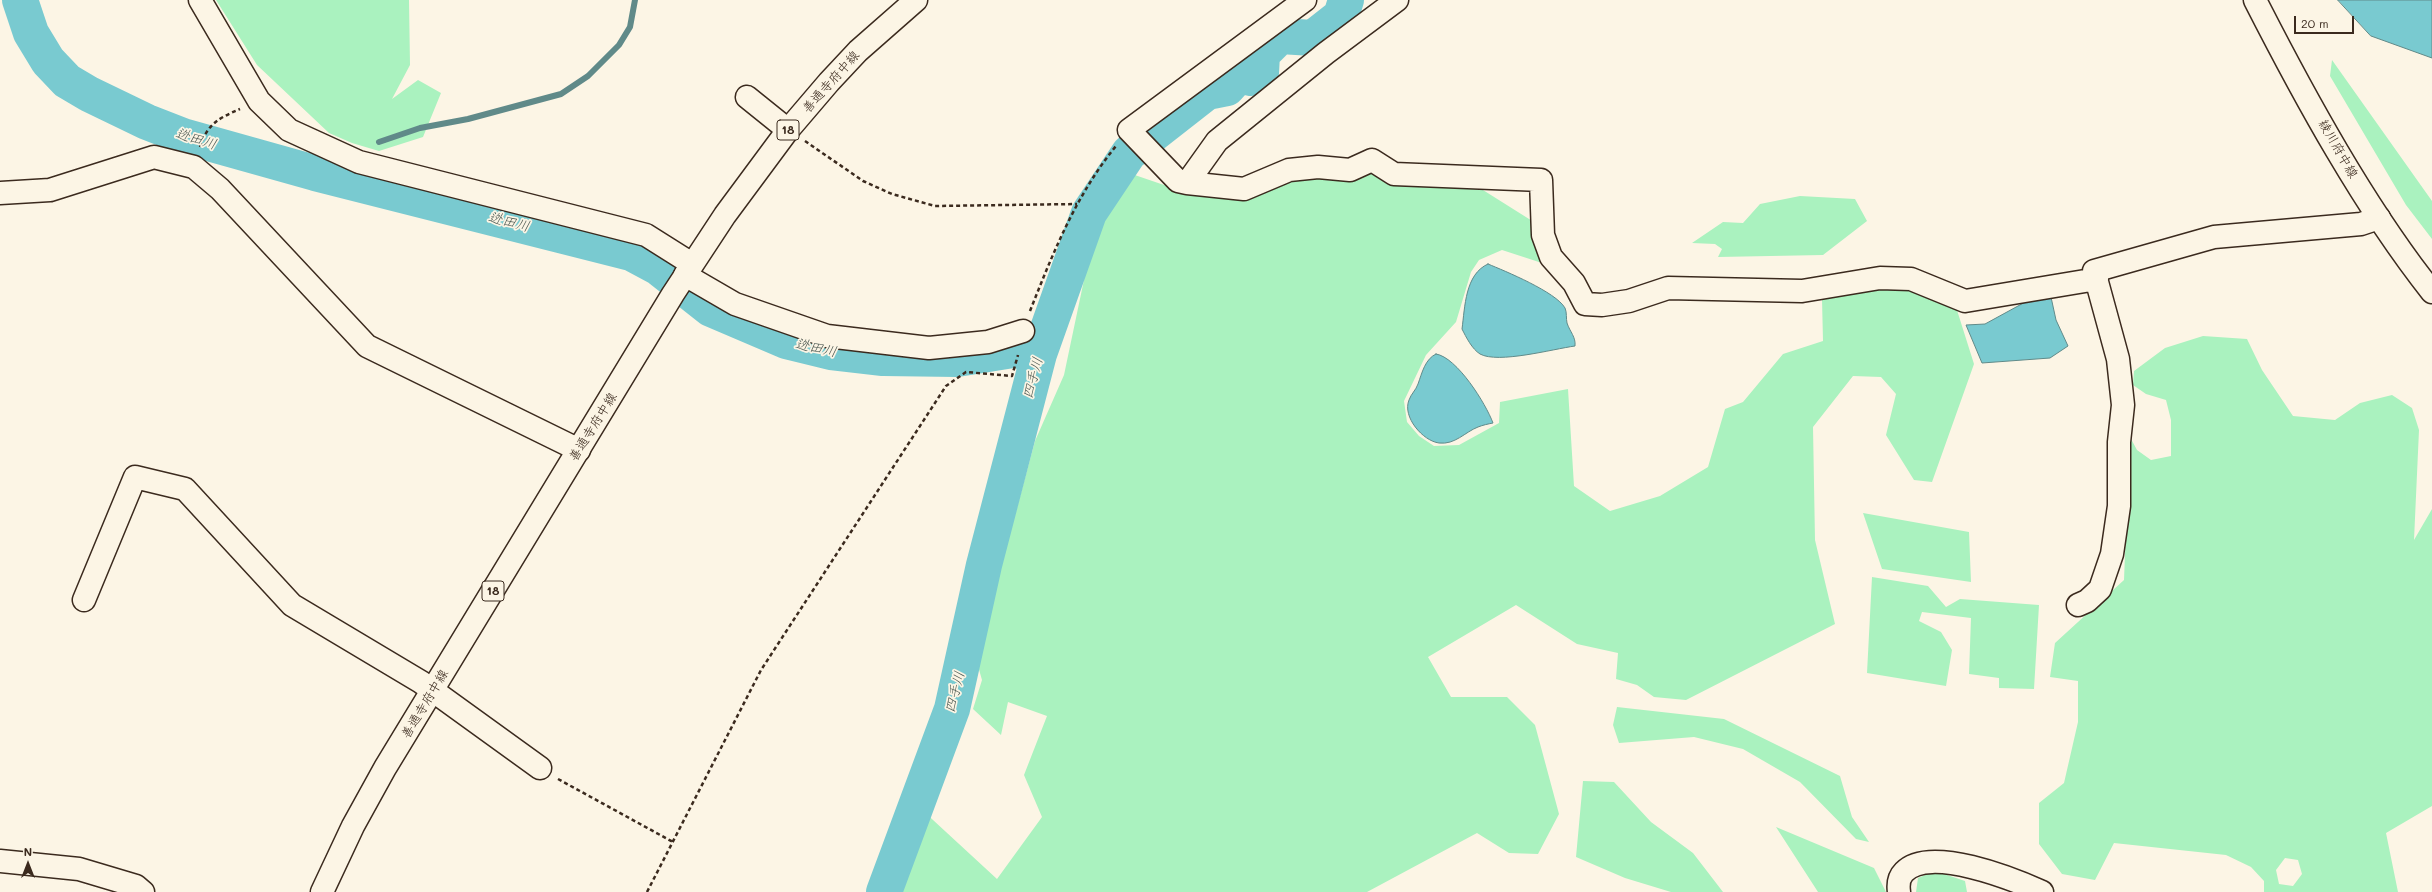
<!DOCTYPE html>
<html>
<head>
<meta charset="utf-8">
<style>
  body { margin:0 }
  #map { position:relative; width:2432px; height:892px; overflow:hidden; background:#fcf5e5; font-family:Mali,sans-serif }
  canvas { display:block }
  .north { position:absolute; left:8px; top:844px; width:40px; height:40px; -webkit-text-stroke:3px #fcf5e5; paint-order:stroke; rotate:0deg; font-size:11px; font-weight:700; line-height:16px; text-align:center; color:#3b2a1e }
  .north::after { content:''; display:block; margin:auto; width:14px; height:18px; background:#3b2a1e; clip-path:polygon(50% 0,100% 100%,50% 72%,0 100%) }
  .scale { position:absolute; left:2294px; top:16px; width:60px; height:18px; box-sizing:border-box; border:2px solid #3b2a1e; border-top:0; padding-left:5px; font-size:12px; line-height:14px; white-space:nowrap; color:#3b2a1e; -webkit-text-stroke:3px #fcf5e5; paint-order:stroke }
</style>
</head>
<body>
<div id="map">
<canvas width="2432" height="892"></canvas>
<div class="north">N</div>
<div class="scale">20 m</div>
</div>
<script>
const context = document.querySelector('canvas').getContext('2d');
context.lineJoin = 'round';
function fill(path, color) { context.fillStyle = color; context.fill(path, 'evenodd'); }
function stroke(path, color, width, dash) { context.strokeStyle = color; context.lineWidth = width; context.lineCap = dash ? 'butt' : 'round'; context.setLineDash(dash || []); context.stroke(path); }
function write(font, color, halo, rows, align = 'center') {
  context.font = font + ' Mali,"Klee One",sans-serif'; context.lineWidth = 3.5; context.setLineDash([]); context.textBaseline = 'middle'; context.strokeStyle = halo; context.fillStyle = color; for (const [text, x, y, turn = 0] of rows) {
    context.save(); context.translate(x, y); context.rotate((+turn || 0) * Math.PI / 180); context.textAlign = isNaN(turn) ? turn : align; if (halo) context.strokeText(text, 0, 0); context.fillText(text, 0, 0); context.restore();
  }
}
fill(new Path2D(`
  M 216,0 L 409,0 L 410,65 L 392,99 L 418,80 L 441,93 L 423,137 L 379,151 L 352,143 L 329,133 L 257,65 Z
  M 2332,60 L 2432,201 L 2432,239 L 2406,205 L 2330,76 Z
  M 1370,171 L 1404,186 L 1475,185 L 1537,224 L 1542,263 L 1502,250 L 1479,260 L 1471,272 L 1456,322 L 1426,355 L 1404,401 L 1407,422 L 1419,436 L 1434,446 L 1459,445 L 1499,423 L 1500,402 L 1568,389 L 1574,486 L 1610,511 L 1660,496 L 1708,467 L 1725,409 L 1743,402 L 1783,354 L 1823,341 L 1822,299 L 1877,287 L 1906,287 L 1956,307 L 1974,364 L 1932,482 L 1914,480 L 1886,435 L 1896,394 L 1881,377 L 1853,376 L 1813,427 L 1815,540 L 1835,624 L 1686,700 L 1654,697 L 1637,685 L 1616,679 L 1618,653 L 1577,644 L 1516,605 L 1428,657 L 1451,697 L 1507,697 L 1535,725 L 1559,814 L 1538,854 L 1509,853 L 1477,833 L 1367,892 L 893,892 L 909,861 L 920,808 L 997,879 L 1042,817 L 1024,775 L 1047,716 L 1008,702 L 1001,735 L 973,709 L 982,680 L 976,659 L 1035,441 L 1064,375 L 1097,218 L 1126,172 L 1164,185 L 1248,198 L 1293,177 Z
  M 1800,196 L 1855,199 L 1867,221 L 1823,255 L 1718,257 L 1722,249 L 1715,244 L 1692,243 L 1723,222 L 1743,223 L 1760,204 Z
  M 2203,336 L 2247,339 L 2262,370 L 2293,416 L 2335,420 L 2360,403 L 2392,395 L 2412,408 L 2419,430 L 2414,540 L 2432,509 L 2432,806 L 2386,833 L 2398,892 L 2264,892 L 2264,881 L 2251,867 L 2226,855 L 2114,843 L 2095,880 L 2062,874 L 2039,844 L 2039,803 L 2064,783 L 2078,722 L 2078,681 L 2050,677 L 2055,643 L 2124,580 L 2129,449 L 2131,439 L 2137,450 L 2151,460 L 2171,456 L 2171,420 L 2166,400 L 2146,394 L 2133,385 L 2134,371 L 2165,348 ZM 2285,858 L 2298,860 L 2302,874 L 2293,886 L 2279,884 L 2276,870 Z
  M 1863,513 L 1969,532 L 1971,582 L 1882,569 Z
  M 1872,577 L 1928,586 L 1946,607 L 1960,599 L 2039,605 L 2034,689 L 1999,688 L 1999,678 L 1969,674 L 1971,618 L 1922,612 L 1919,621 L 1941,632 L 1952,650 L 1946,686 L 1867,673 Z
  M 1617,707 L 1724,719 L 1840,776 L 1852,817 L 1869,842 L 1856,839 L 1800,782 L 1743,749 L 1694,737 L 1619,743 L 1613,725 Z
  M 1583,781 L 1614,782 L 1651,822 L 1693,853 L 1723,892 L 1671,892 L 1625,878 L 1576,857 Z
  M 1776,827 L 1874,868 L 1886,892 L 1818,892 Z
  M 1935,871 L 1965,881 L 1967,892 L 1916,892 L 1918,878 Z`), '#aaf2bf');
const water = new Path2D(`
  M 2338,0 L 2432,0 L 2432,58 L 2371,36 Z
  M 1488,264 C 1505,271 1556,292 1565,308 C 1567,312 1566,319 1567,323 C 1570,332 1576,337 1575,346 C 1553,349 1498,364 1480,354 C 1472,349 1466,337 1462,329 C 1465,307 1465,274 1488,264 Z
  M 2051,297 L 2056,320 L 2068,346 L 2050,358 L 1982,363 L 1966,325 L 1985,324 L 2029,300 Z
  M 1436,354 C 1457,357 1486,404 1493,423 C 1488,424 1483,425 1478,427 C 1465,432 1455,445 1439,443 C 1423,441 1402,417 1409,400 C 1411,394 1416,390 1418,384 C 1422,373 1425,359 1436,354 Z`);
fill(water, '#79cad0');
stroke(water, '#608a89', 1);
stroke(new Path2D(`
  M 379,142 L 420,128 L 468,119 L 561,94 L 588,76 L 619,45 L 630,27 L 635,0
  M 354,183 L 356,172`), '#608a89', 6);
stroke(new Path2D(`
  M 20,0 L 31,33 L 48,61 L 67,81 L 89,94 L 147,122 L 183,136 L 315,173 L 631,253 L 659,268 L 711,309 L 786,341 L 831,352 L 883,358 L 957,359 L 1013,350 L 1039,354
  M 884,892 L 952,709 L 984,565 L 1039,354 L 1089,213 L 1129,153 L 1207,92 L 1227,88 L 1239,75 L 1251,78 L 1261,73 L 1262,54 L 1280,36 L 1313,38 L 1341,16 L 1346,0`), '#79cad0', 36);
const minor = new Path2D(`
  M 200,0 L 259,101 L 289,130 L 359,162 L 646,235 L 692,264
  M 1305,0 L 1129,130 L 1178,181 L 1187,183 L 1217,141 L 1326,53 L 1397,0
  M 747,97 L 788,130
  M 1187,183 L 1244,189 L 1289,170 L 1318,167 L 1350,170 L 1372,160 L 1394,174 L 1541,180 L 1543,235 L 1551,257 L 1574,283 L 1585,304 L 1602,305 L 1629,301 L 1668,288 L 1802,291 L 1880,278 L 1911,279 L 1965,301 L 2097,279
  M 0,193 L 50,190 L 154,157 L 194,167 L 220,189 L 367,346 L 579,450
  M 685,275 L 735,304 L 827,336 L 929,348 L 988,342 L 1023,331
  M 84,600 L 135,477 L 185,489 L 292,605 L 421,682 L 540,768
  M 2078,605 L 2087,601 L 2100,589 L 2112,554 L 2119,506 L 2119,442 L 2123,405 L 2118,359 L 2094,271 L 2214,237 L 2361,224 L 2379,218
  M 0,861 L 79,869 L 136,886 L 143,892
  M 1899,892 C 1898,885 1898,878 1904,872 C 1929,845 2013,879 2042,892`);
const major = new Path2D(`
  M 2255,0 C 2305,98 2364,206 2432,292
  M 322,892 L 353,826 L 385,768 L 673,294 L 725,215 L 788,130 L 829,82 L 858,51 L 916,0`);
stroke(minor, '#3b2a1e', 25);
stroke(major, '#3b2a1e', 25);
stroke(new Path2D(`
  M 805,141 L 863,181 L 892,194 L 935,206 L 1077,204
  M 200,147 C 207,124 219,118 240,109
  M 1030,311 C 1053,253 1076,195 1116,146
  M 558,779 L 673,842
  M 647,892 L 761,670 L 946,386 L 966,372 L 1012,376 L 1018,355`), '#3b2a1e', 2.5, [4, 3]);
stroke(minor, '#fcf5e5', 22);
stroke(major, '#fcf5e5', 22);
for (const [x, y, w] of [
  [788,130,22],
  [493,591,22]
]) { const box = new Path2D(); box.roundRect(x - w / 2, y - 10, w, 20, 3); context.fillStyle = '#fcf5e5'; context.fill(box); stroke(box, '#3b2a1e', 1); }
write('bold 12px', '#3b2a1e', null, [
  ["18",788,130],
  ["18",493,591]
]);
write('13px', '#3b2a1e', '#fcf5e5', [
  ["善通寺府中線",831,82,-48],
  ["綾川府中線",2338,149,60],
  ["善通寺府中線",593,427,-58],
  ["善通寺府中線",425,704,-59]
]);
write('italic 14px', '#4e5a53', '#fcf5e5', [
  ["迯田川",196,139,17],
  ["迯田川",509,222,14],
  ["迯田川",816,348,12],
  ["四手川",1033,378,-75],
  ["四手川",955,692,-76]
]);
</script>
</body>
</html>
